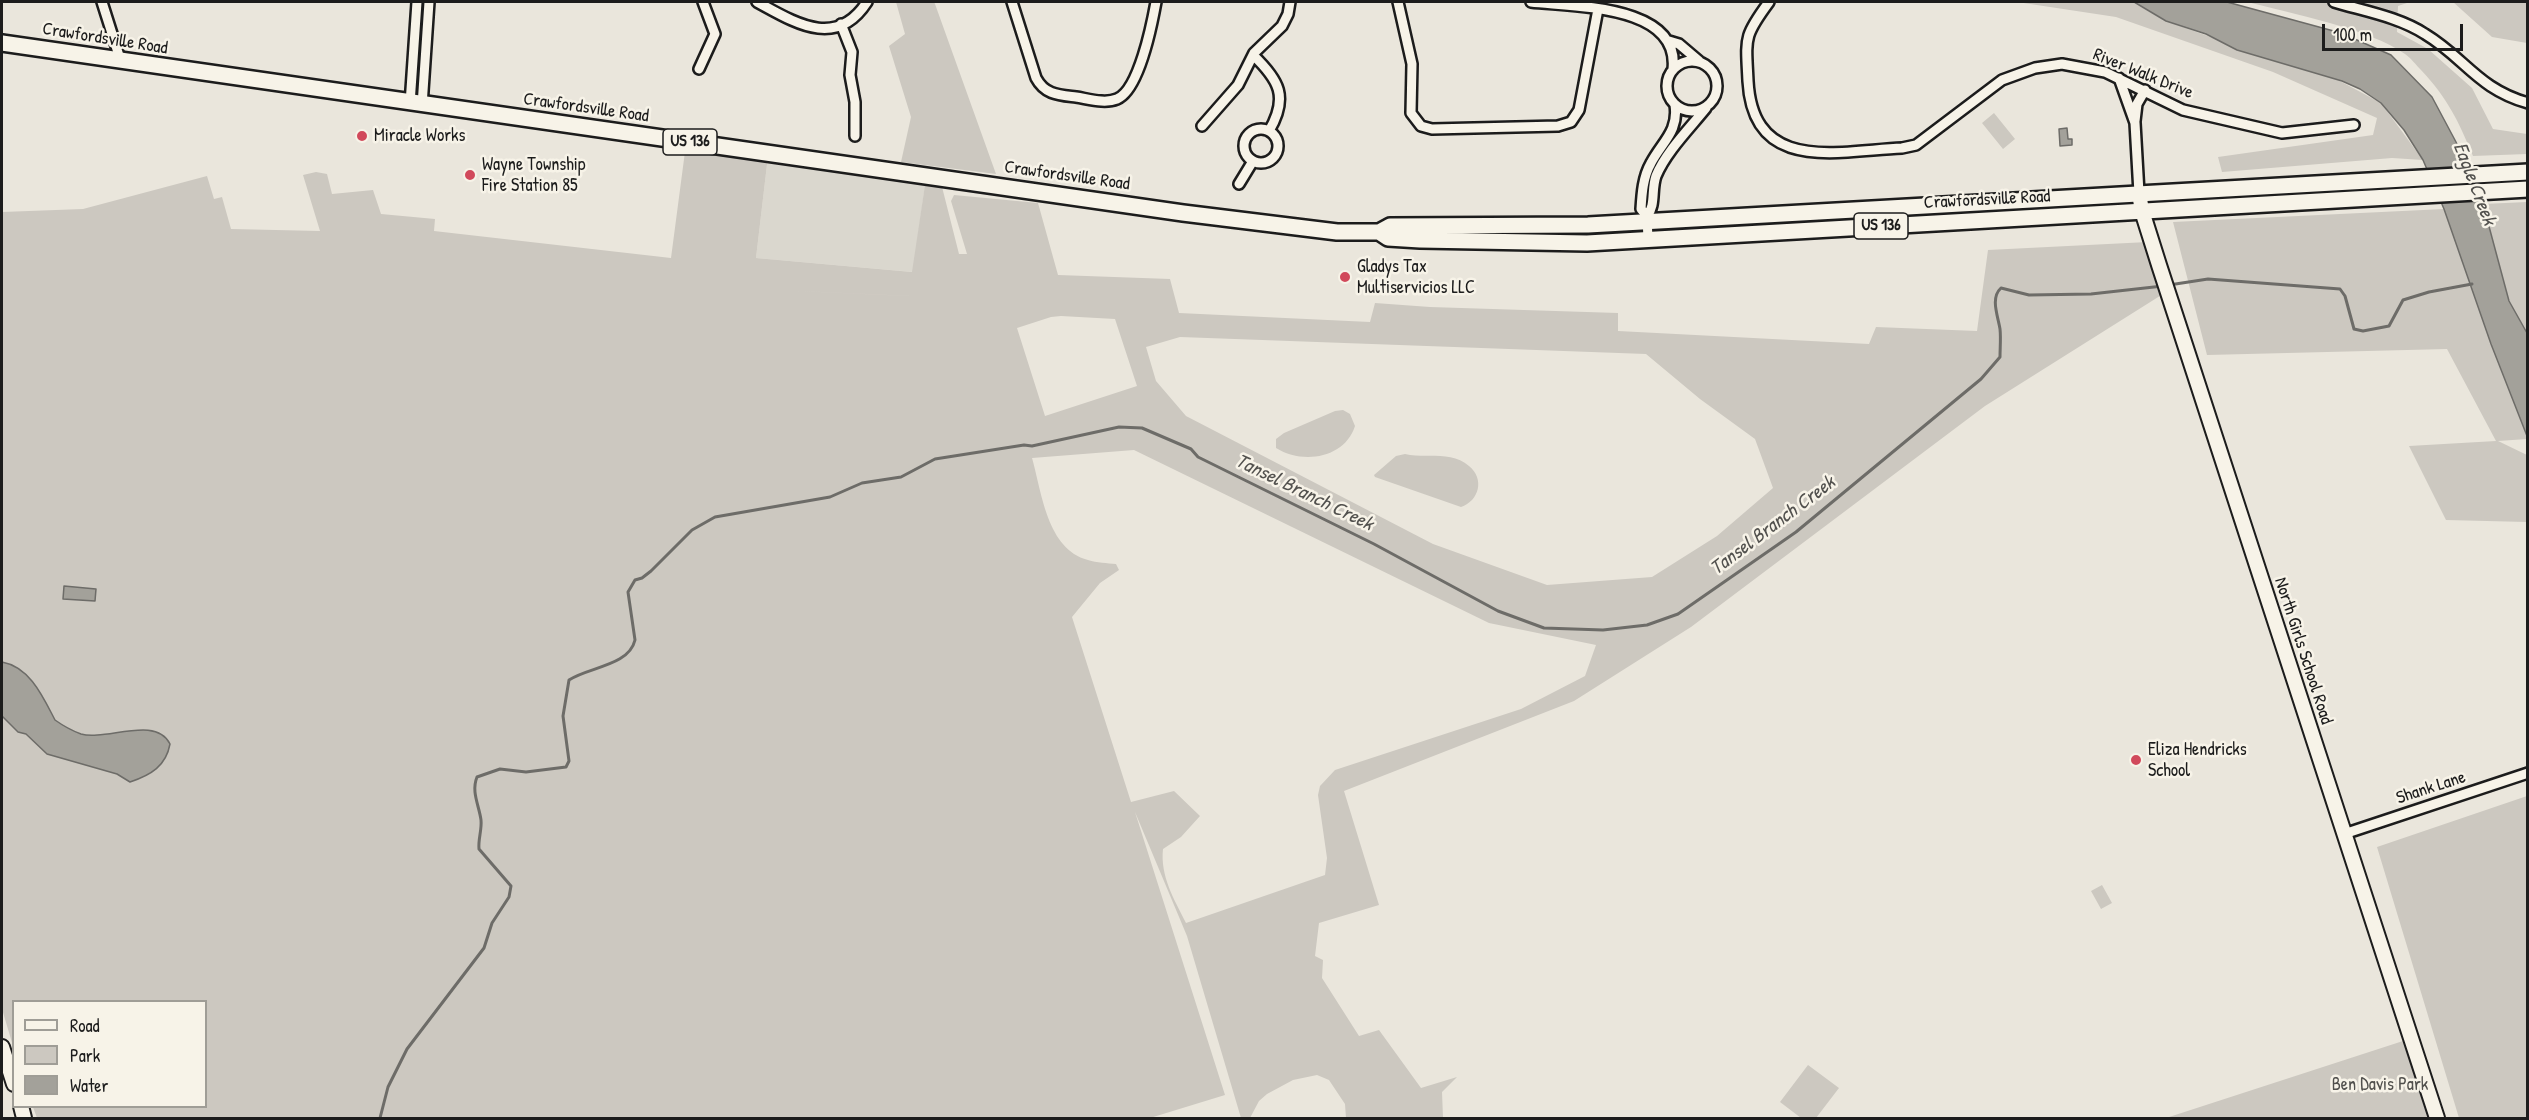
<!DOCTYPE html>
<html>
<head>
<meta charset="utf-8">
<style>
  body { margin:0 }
  #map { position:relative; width:2529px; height:1120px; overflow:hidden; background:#eae6dc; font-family:"Patrick Hand",sans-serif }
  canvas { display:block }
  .frame { position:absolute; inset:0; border:3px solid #1c1c1c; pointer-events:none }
  .legend { position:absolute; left:12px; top:1000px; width:195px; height:108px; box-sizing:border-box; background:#f7f3e8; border:2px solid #9f9d96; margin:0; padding:8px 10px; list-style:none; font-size:18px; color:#1c1c1c }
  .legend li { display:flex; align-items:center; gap:12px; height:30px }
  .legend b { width:30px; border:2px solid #9f9d96 }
  .scale { position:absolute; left:2322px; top:24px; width:141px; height:27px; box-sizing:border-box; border:3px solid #1c1c1c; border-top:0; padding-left:8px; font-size:18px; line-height:21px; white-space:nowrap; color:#1c1c1c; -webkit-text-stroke:4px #f7f3e8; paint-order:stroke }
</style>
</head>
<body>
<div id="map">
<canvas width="2529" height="1120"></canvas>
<div class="frame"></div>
<ul class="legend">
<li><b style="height:8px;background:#f7f3e8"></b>Road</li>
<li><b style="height:16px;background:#ccc8c0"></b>Park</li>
<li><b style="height:16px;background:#a3a19a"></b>Water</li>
</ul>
<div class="scale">100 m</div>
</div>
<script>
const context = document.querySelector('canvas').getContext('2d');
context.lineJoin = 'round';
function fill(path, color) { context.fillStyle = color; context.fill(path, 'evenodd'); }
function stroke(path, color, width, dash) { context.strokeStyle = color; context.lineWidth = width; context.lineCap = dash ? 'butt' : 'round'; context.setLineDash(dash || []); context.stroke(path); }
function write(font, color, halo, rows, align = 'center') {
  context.font = font + ' "Patrick Hand",sans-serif'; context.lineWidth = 5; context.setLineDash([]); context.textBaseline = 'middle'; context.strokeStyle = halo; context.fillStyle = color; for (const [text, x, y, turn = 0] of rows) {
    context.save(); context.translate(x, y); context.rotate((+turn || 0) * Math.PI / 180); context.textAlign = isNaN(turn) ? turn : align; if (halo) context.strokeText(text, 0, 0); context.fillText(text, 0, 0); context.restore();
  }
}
fill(new Path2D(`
  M 768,156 L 926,178 L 913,272 L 756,258 Z`), '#dad7ce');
fill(new Path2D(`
  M 896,2 L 934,2 L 935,4 L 996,174 L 901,162 L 911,117 L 889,46 L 905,34 Z
  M 2017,2 L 2132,2 L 2166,21 L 2283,63 L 2338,80 L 2381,103 L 2423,160 L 2392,158 L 2222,172 L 2218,157 L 2373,135 L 2377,118 L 2273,72 L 2116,17 Z
  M 2247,2 L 2410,2 L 2398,6 L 2397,32 L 2428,49 L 2472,88 L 2493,129 L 2527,134 L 2527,154 L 2473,156 C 2458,120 2448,99 2421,70 C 2416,65 2411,58 2405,54 C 2370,29 2290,13 2247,2 Z
  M 2453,2 L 2527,2 L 2527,43 L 2492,37 Z
  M 1994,113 L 2015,139 L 2003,149 L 1982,123 Z
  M 686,144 L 768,156 L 756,258 L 912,272 L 926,178 L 940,179 L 959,254 L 967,254 L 951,201 L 954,195 L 1038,203 L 1058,275 L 1170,279 L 1179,313 L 1370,322 L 1375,303 L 1430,307 L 1618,313 L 1618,331 L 1869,344 L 1876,327 L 1977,331 L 1988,250 L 2148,242 L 2163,294 L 1985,406 L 1691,627 L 1574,701 L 1344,791 L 1379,905 L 1319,923 L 1315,956 L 1323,960 L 1322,978 L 1359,1036 L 1379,1030 L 1421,1088 L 1457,1077 L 1442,1092 L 1443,1118 L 1346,1118 L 1345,1104 L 1329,1080 L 1317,1075 L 1293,1080 L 1267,1094 L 1259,1101 L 1250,1118 L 1241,1118 L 1187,936 L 1135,812 L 1225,1095 L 1150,1118 L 37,1118 L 33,1107 L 206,1106 L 206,1002 L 14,1002 L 13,1046 L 2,1009 L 2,212 L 83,209 L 207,176 L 214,199 L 222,197 L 231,229 L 320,231 L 303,175 L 316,172 L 327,174 L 332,194 L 373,190 L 381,214 L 435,219 L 434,231 L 671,258 ZM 619,283 L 909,296 L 910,296 ZM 1061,316 L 1115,319 L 1137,386 L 1045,416 L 1017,328 L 1051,317 ZM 1180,337 L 1646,354 L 1700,399 L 1755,439 L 1773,488 L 1717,536 L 1652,577 L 1547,585 L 1433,544 L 1186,416 L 1156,381 L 1146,347 ZM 1134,450 L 1489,623 L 1596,645 L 1585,676 L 1521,709 L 1335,770 L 1320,786 L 1318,795 L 1327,858 L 1325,875 L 1186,923 C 1174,899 1160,876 1163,849 L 1181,837 L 1200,816 L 1174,791 L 1131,802 L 1072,617 L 1100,583 L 1119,570 L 1116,564 C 1107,563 1097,563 1088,560 C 1047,549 1042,493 1032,458 Z
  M 2527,202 L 2527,333 L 2509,301 L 2483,204 Z
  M 2444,209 L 2527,436 L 2527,439 L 2498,441 L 2527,455 L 2527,522 L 2446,520 L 2409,446 L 2496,441 L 2447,349 L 2207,355 L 2173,222 Z
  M 1343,410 L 1350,414 L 1355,426 C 1345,458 1303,465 1276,448 L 1276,439 L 1284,433 L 1335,411 Z
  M 1405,454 C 1425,459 1451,450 1469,466 C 1485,479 1479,501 1461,507 L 1375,477 L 1374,475 L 1396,456 Z
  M 2527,796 L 2527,1118 L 2459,1118 L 2377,847 Z
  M 2102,885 L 2112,903 L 2101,909 L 2091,891 Z
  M 2403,1041 L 2428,1118 L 2166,1118 Z
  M 1808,1065 L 1839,1088 L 1816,1118 L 1801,1118 L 1780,1102 Z`), '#ccc8c0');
const water = new Path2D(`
  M 2134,2 L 2227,2 L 2341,33 L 2391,55 L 2432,97 L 2456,142 L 2483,204 L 2509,301 L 2527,333 L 2527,436 L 2491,344 L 2444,209 L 2423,160 L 2404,130 L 2381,103 L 2360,89 L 2342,81 L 2237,50 L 2206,34 L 2166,21 Z
  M 2067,128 L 2068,139 L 2072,139 L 2072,145 L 2060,146 L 2059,129 Z
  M 64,586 L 96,589 L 95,601 L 63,599 Z
  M 2,662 C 30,667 43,697 55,720 C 62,725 73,731 81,734 C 106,741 156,715 170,744 C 166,766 151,775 130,782 L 117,774 L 47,754 L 26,734 L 18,732 L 2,716 Z`);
fill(water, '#a3a19a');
stroke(water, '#6d6c68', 1.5);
stroke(new Path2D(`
  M 2169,285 L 2208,279 L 2340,289 L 2345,296 L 2354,329 L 2363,331 L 2389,326 L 2403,300 L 2429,292 L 2472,284
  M 380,1118 L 388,1087 L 407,1049 L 484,948 L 492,923 L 509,897 L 511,886 L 479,849 C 478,839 482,830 481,820 C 479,805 471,792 477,777 L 500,769 L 526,772 L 566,767 L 569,761 L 563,716 L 569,680 C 588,667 629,666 635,640 L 628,592 L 635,580 L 642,578 L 651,571 L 692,530 L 715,517 L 830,497 L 862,483 L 901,477 L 935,459 L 1024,445 L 1032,446 L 1119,427 L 1142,428 L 1191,449 L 1198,457 L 1374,544 L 1498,611 L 1544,628 L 1603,630 L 1647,625 L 1678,614 L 1796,532 L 1981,379 L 2000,357 C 2000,348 2001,338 2000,329 C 1998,316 1990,298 2001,288 L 2029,295 L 2091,294 L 2163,286`), '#6d6c68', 3);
const minor = new Path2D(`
  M 102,2 L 121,62
  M 757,2 C 794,22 836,50 867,2
  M 1012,2 L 1036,78 C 1045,95 1059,95 1076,97 C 1089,99 1105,104 1117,99 C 1139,90 1152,24 1156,2
  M 1398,2 L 1412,64 L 1411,113 L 1421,126 L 1432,129 L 1558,126 L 1571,122 L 1579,110 L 1598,9
  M 1531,2 C 1573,7 1680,4 1673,69
  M 1769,2 C 1743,37 1746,38 1748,81 C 1753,174 1837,151 1902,148 L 1916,145 L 2002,80 L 2035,68 L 2062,64 L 2105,72 L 2183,110 L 2282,133 L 2354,125
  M 2334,2 C 2364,11 2399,17 2425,34 C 2465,58 2478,89 2528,103
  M 841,24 L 852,52 L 850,75 L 855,102 L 855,136
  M 1669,41 L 1679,44 L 1699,61
  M 1253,55 C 1279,80 1289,97 1269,131
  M1667 86a25 25 0 1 1 50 0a25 25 0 1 1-50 0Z
  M 699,69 L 715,34 L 703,2
  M 2119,78 L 2135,123 L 2139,193
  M 410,104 L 417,2
  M 422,106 L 429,2
  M 2135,121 L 2137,104 L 2145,90
  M 1202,126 L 1238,85 L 1254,53 L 1282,26 L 1288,14 L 1290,2
  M1244 146a17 17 0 1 1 34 0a17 17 0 1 1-34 0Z
  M 1239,184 L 1253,161
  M 1647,216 C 1656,205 1651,190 1656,176 C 1666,152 1689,129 1706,108
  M 1648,240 L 1647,216 L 1641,209 C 1642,193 1643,177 1651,163 C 1662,142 1679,131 1675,105
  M 2344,834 L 2528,773`);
const secondary = new Path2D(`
  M 2139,193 L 2142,211 L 2159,265 L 2437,1118
  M 2,1047 L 14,1084
  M 21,1106 L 24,1118`);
const primary = new Path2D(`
  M 2,43 L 1183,213 L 1337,232 L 1379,232 L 1390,226 L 1588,225 L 2528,172
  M 1379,232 L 1388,238 L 1420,240 L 1587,243 L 2528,189`);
stroke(minor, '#1c1c1c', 14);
stroke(secondary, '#1c1c1c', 18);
stroke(primary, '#1c1c1c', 20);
stroke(minor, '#f7f3e8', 9);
stroke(secondary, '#f7f3e8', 14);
stroke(primary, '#f7f3e8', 15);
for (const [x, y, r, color] of [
  [362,136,6,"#d1495b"],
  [470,175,6,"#d1495b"],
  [1345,277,6,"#d1495b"],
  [2136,760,6,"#d1495b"]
]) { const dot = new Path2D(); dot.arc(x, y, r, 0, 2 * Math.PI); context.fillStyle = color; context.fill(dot); stroke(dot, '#f7f3e8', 2); }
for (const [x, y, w] of [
  [690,142,54],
  [1881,226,54]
]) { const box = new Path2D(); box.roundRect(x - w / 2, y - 13, w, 26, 4.5); context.fillStyle = '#f7f3e8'; context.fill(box); stroke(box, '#1c1c1c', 1.5); }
write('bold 16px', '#1c1c1c', null, [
  ["US 136",690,142],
  ["US 136",1881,226]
]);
write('18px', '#1c1c1c', '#f7f3e8', [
  ["Crawfordsville Road",105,39,9],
  ["River Walk Drive",2143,74,22],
  ["Crawfordsville Road",586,108,8],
  ["Crawfordsville Road",1067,176,8],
  ["Crawfordsville Road",1987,200,-3],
  ["North Girls School Road",2303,651,72],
  ["Shank Lane",2431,788,-18]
]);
write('18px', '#1c1c1c', '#f7f3e8', [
  ["Miracle Works",374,136],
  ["Wayne Township",482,165],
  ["Fire Station 85",482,186],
  ["Gladys Tax",1357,267],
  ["Multiservicios LLC",1357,288],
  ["Eliza Hendricks",2148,750],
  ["School",2148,771]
], 'left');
write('18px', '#51504d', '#f7f3e8', [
  ["Ben Davis Park",2380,1085]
]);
write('italic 20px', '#52514e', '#f7f3e8', [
  ["Eagle Creek",2474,184,69],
  ["Tansel Branch Creek",1304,493,26],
  ["Tansel Branch Creek",1773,526,-37]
]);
</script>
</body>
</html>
